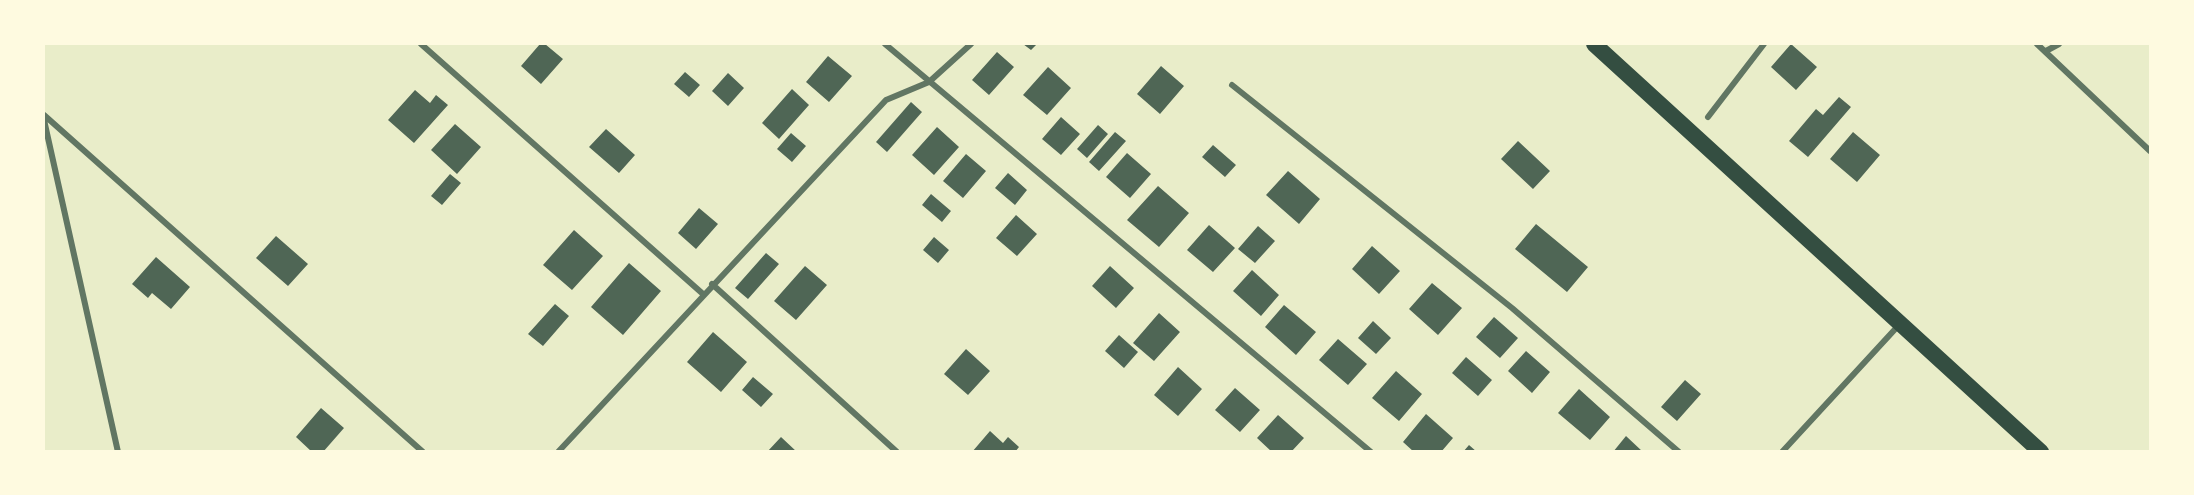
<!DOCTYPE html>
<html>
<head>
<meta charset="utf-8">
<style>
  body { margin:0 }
  #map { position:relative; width:2194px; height:495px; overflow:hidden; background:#e9edc9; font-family:"Nunito Sans",sans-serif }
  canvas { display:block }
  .frame { position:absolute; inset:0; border:45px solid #fefae0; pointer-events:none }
</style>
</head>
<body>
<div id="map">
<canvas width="2194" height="495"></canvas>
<div class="frame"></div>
</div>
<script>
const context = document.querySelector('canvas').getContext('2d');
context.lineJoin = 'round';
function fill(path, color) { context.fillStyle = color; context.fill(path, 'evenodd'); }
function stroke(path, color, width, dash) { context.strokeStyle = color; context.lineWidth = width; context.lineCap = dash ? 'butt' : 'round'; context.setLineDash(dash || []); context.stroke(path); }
fill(new Path2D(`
  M 540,44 L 545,44 L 563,59 L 541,84 L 521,66 Z
  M 1023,44 L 1037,44 L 1031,50 Z
  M 1791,44 L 1817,67 L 1796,90 L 1771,67 Z
  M 997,52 L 1014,67 L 989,95 L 972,80 Z
  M 828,56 L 852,76 L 829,102 L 806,82 Z
  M 1161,66 L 1184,86 L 1160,114 L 1137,94 Z
  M 1048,67 L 1071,88 L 1047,115 L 1023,95 Z
  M 685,72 L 700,85 L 689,97 L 674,84 Z
  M 728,73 L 744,88 L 728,106 L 712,91 Z
  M 792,89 L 809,105 L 779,139 L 762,123 Z
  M 415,90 L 430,103 L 436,95 L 448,105 L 414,143 L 388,120 Z
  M 1839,97 L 1851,107 L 1808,157 L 1789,141 L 1816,109 L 1823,115 Z
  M 911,102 L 922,112 L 887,152 L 876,142 Z
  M 1061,117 L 1080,134 L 1061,155 L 1042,139 Z
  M 455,124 L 481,147 L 457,174 L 431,150 Z
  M 1098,125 L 1108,134 L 1087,158 L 1077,149 Z
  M 937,127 L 959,147 L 934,175 L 912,155 Z
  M 606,129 L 635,155 L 619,173 L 589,147 Z
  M 1115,132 L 1126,141 L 1099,171 L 1089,162 Z
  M 1853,132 L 1880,155 L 1857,182 L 1830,159 Z
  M 791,133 L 806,146 L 792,162 L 777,149 Z
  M 1518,141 L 1550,171 L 1533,189 L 1501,159 Z
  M 1213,145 L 1236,165 L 1225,177 L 1202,157 Z
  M 1127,153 L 1151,174 L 1130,198 L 1106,177 Z
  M 966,154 L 986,171 L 963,198 L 943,181 Z
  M 1288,171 L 1320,199 L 1299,224 L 1266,195 Z
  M 1008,173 L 1027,190 L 1015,205 L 995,188 Z
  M 450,174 L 461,183 L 442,205 L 431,196 Z
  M 1158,186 L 1189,213 L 1159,247 L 1127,220 Z
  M 931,194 L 951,211 L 942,222 L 922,205 Z
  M 699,208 L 718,224 L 696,249 L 678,233 Z
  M 1016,215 L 1037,234 L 1017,256 L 996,238 Z
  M 1536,224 L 1588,267 L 1567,292 L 1515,249 Z
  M 1209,225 L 1235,248 L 1213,272 L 1187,250 Z
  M 1258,226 L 1275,241 L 1255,263 L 1238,249 Z
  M 574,230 L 603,256 L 572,290 L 543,265 Z
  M 276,236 L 308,264 L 288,286 L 256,258 Z
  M 934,237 L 949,250 L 938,263 L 923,250 Z
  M 1372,246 L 1400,271 L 1379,294 L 1352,269 Z
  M 766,253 L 779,264 L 748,299 L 735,288 Z
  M 156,257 L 190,287 L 171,309 L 152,293 L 148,298 L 132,284 Z
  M 629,263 L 661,291 L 623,335 L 591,307 Z
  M 805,266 L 827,285 L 796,320 L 774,301 Z
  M 1110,266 L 1134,288 L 1116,308 L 1092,286 Z
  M 1252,270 L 1279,295 L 1261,316 L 1233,291 Z
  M 1432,283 L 1462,308 L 1438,335 L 1409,309 Z
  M 555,304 L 569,316 L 543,346 L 528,334 Z
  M 1284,305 L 1316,332 L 1296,355 L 1265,327 Z
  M 1159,313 L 1180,332 L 1154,361 L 1133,343 Z
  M 1494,317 L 1518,338 L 1500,358 L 1476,337 Z
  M 1373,321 L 1391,338 L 1376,354 L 1358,338 Z
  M 713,332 L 747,362 L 721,392 L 687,362 Z
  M 1119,335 L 1138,352 L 1124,368 L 1105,351 Z
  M 1338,339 L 1367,364 L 1348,385 L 1319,360 Z
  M 966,349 L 990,371 L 968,395 L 944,374 Z
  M 1526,351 L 1550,372 L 1532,393 L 1508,371 Z
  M 1466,357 L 1492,380 L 1478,396 L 1452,373 Z
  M 1178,367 L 1202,389 L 1178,416 L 1154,395 Z
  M 1396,371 L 1422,394 L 1399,421 L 1372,398 Z
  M 753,377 L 773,394 L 761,407 L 742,390 Z
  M 1685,380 L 1701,394 L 1677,421 L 1661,407 Z
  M 1235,388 L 1260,410 L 1240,432 L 1215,410 Z
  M 1579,389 L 1610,417 L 1590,440 L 1558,413 Z
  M 321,408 L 344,428 L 323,452 L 312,452 L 296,437 Z
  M 1426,414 L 1453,438 L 1441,452 L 1414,452 L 1403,442 Z
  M 1278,415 L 1304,438 L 1291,452 L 1272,452 L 1257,438 Z
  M 990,431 L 1003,443 L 1008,437 L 1019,447 L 1015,452 L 972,452 Z
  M 1626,436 L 1643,452 L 1613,452 Z
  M 781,437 L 797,452 L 767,452 Z
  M 1469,445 L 1477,452 L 1463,452 Z`), '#4f6655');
stroke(new Path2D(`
  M 421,44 L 703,294
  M 885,44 L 1371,452
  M 2037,44 L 2150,151
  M 2046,51 L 2059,44
  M 1232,85 L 1512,308 L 1679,452
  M 44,115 L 423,452
  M 1708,117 L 1764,44
  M 44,120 L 118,452
  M 712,284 L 897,452
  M 558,452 L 886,100 L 929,82 L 971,44
  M 1782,452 L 1898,326`), '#617663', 6);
stroke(new Path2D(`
  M 1594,44 L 2041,452`), '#344e41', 16);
</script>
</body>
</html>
